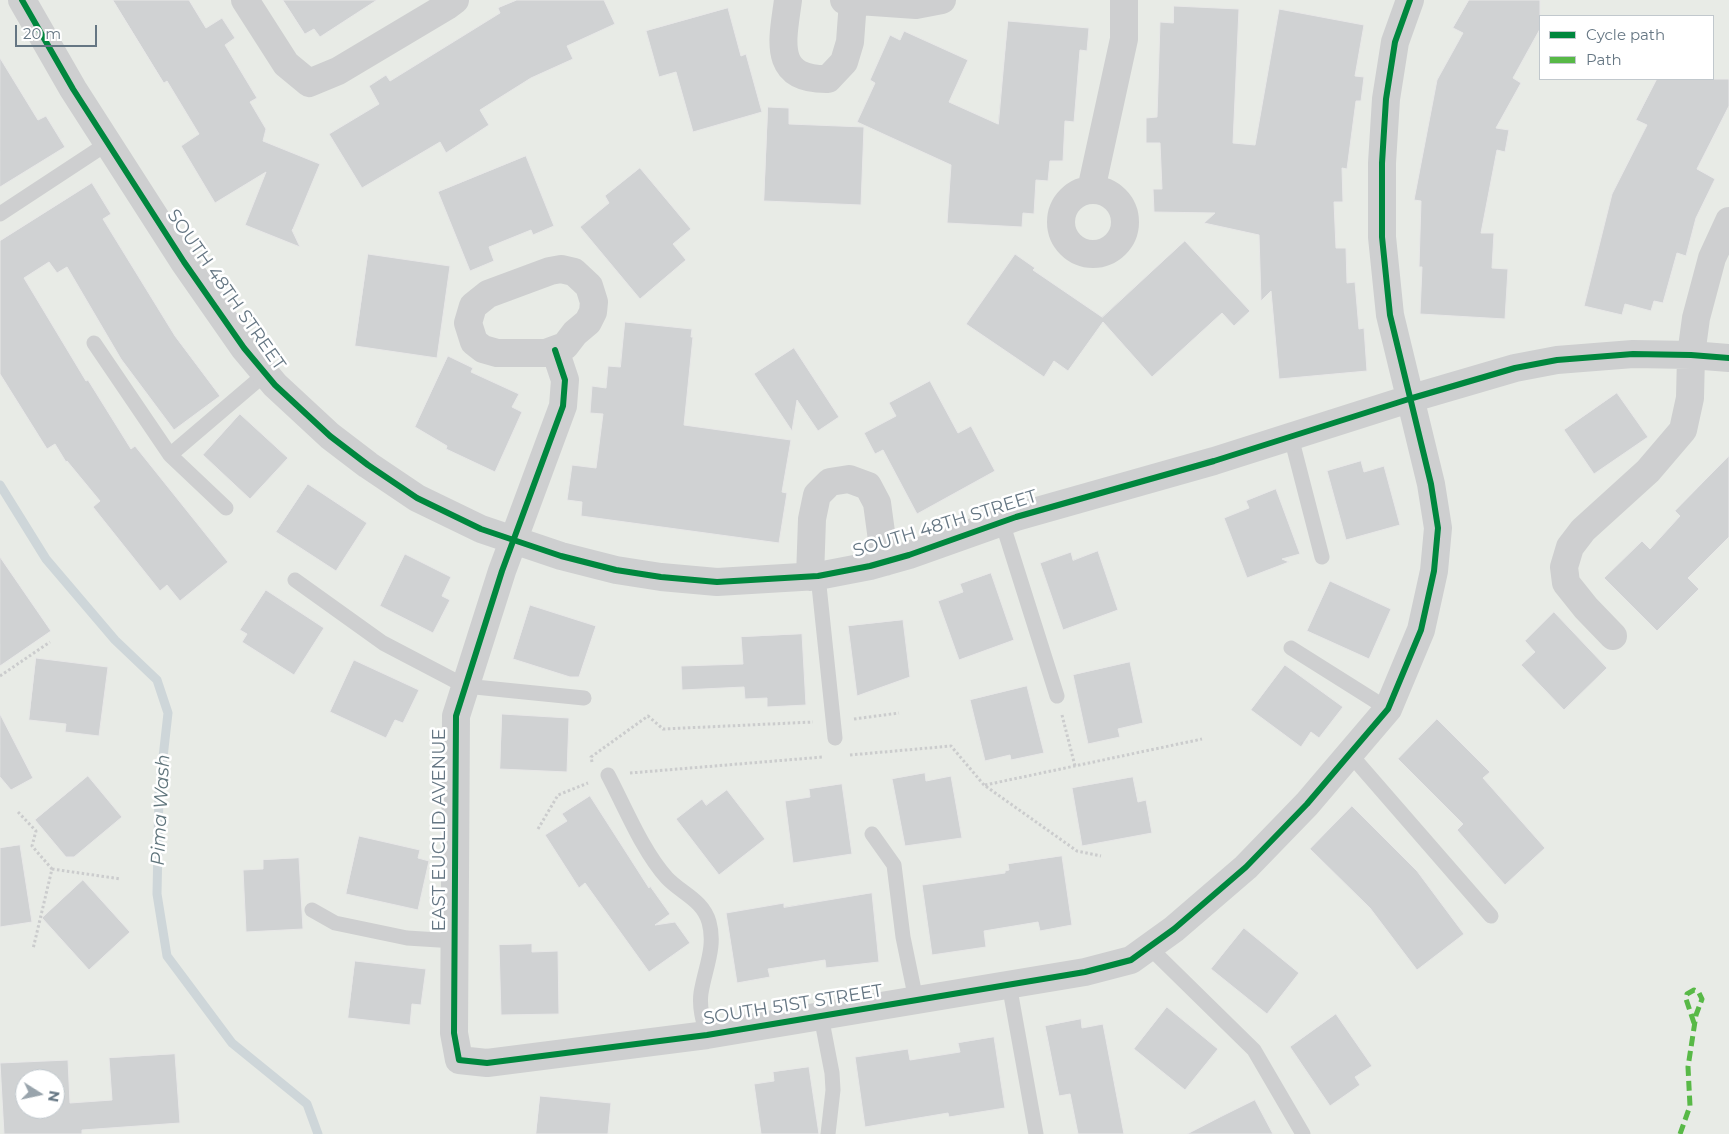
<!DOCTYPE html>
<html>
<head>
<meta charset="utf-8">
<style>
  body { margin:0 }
  #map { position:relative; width:1729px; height:1134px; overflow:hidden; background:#f9f9f9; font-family:Montserrat,sans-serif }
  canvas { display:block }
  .legend { position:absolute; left:1539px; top:15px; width:175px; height:65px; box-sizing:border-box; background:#fff; border:1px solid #c1c8cd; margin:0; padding:6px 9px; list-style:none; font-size:15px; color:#657683 }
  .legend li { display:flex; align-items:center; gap:10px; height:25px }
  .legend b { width:25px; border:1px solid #c1c8cd }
  .north { position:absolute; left:15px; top:1069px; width:50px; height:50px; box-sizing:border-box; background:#fff; border:1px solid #c1c8cd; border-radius:50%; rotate:100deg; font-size:14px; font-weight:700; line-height:20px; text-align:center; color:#657683 }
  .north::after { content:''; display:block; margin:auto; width:18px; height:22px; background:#99a4ac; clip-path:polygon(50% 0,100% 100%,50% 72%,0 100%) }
  .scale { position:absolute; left:15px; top:25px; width:82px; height:22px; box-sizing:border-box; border:2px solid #657683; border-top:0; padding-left:6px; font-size:15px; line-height:18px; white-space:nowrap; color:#657683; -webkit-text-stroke:4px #fff; paint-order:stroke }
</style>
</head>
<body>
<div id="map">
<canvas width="1729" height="1134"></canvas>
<ul class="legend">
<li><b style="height:6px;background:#00873e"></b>Cycle path</li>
<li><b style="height:6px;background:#58b947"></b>Path</li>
</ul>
<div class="north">N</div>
<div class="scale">20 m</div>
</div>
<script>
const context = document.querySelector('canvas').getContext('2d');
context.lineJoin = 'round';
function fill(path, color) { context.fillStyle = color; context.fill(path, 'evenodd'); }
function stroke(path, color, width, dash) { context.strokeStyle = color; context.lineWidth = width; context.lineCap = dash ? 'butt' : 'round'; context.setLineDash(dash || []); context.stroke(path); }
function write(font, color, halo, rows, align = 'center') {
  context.font = font + ' Montserrat,sans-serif'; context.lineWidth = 5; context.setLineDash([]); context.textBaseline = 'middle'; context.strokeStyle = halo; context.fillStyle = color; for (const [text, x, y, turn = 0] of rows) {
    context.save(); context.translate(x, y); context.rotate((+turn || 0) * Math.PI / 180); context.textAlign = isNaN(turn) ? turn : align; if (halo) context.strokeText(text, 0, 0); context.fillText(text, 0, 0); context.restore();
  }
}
fill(new Path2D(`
  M 0,0 L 1729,0 L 1729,1134 L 0,1134 ZM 1540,16 L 1713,16 L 1713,79 L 1540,79 ZM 25,1079 L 55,1079 L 55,1109 L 25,1109 Z`), '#e8ebe6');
stroke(new Path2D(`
  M 0,485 L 46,559 L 115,640 L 157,680 L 168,713 L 159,793 L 157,894 L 167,956 L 232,1043 L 307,1104 L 318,1134`), '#ced6d9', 9);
const building = new Path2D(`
  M 113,0 L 189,0 L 206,28 L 222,18 L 235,38 L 225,45 L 257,98 L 250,102 L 266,129 L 263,141 L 320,164 L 293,229 L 292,230 L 300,247 L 245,225 L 266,172 L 215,203 L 181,146 L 199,134 L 167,81 L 164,83 Z
  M 283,0 L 377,0 L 320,37 L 314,29 L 305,34 Z
  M 517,0 L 604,0 L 615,24 L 567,46 L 573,59 L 531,78 L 480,110 L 489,125 L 446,153 L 440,142 L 362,188 L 329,134 L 379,104 L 369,86 L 386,75 L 390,81 L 500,13 L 498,8 Z
  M 1469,0 L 1540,0 L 1540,29 L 1513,78 L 1521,83 L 1496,128 L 1509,130 L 1505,152 L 1497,150 L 1481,233 L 1494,233 L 1492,268 L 1508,269 L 1505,319 L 1420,314 L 1422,267 L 1419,267 L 1421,201 L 1414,200 L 1437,80 L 1463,33 L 1453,28 Z
  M 1174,6 L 1239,9 L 1233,143 L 1255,145 L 1279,9 L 1364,25 L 1355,76 L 1364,77 L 1361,101 L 1356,101 L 1347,169 L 1342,168 L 1343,202 L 1334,202 L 1336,248 L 1346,248 L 1347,283 L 1355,282 L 1359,329 L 1364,328 L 1367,371 L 1279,379 L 1271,291 L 1261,301 L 1259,235 L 1204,223 L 1215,213 L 1154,212 L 1153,189 L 1162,189 L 1160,143 L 1146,143 L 1146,118 L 1157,117 L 1160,22 L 1173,23 Z
  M 728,8 L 741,56 L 746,54 L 762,112 L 693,132 L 676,72 L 659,77 L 646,31 Z
  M 1008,21 L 1089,28 L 1087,51 L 1080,50 L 1074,122 L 1065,121 L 1063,161 L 1050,161 L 1048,181 L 1036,180 L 1034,214 L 1023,213 L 1022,227 L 947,223 L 951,165 L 857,122 L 875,83 L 870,80 L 890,35 L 900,40 L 904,31 L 968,60 L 949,102 L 998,124 Z
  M 0,58 L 38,120 L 46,116 L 65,147 L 0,187 Z
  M 1657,79 L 1729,79 L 1729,106 L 1697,169 L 1715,179 L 1696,218 L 1686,256 L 1677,253 L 1663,303 L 1654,301 L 1651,311 L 1625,304 L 1622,315 L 1584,306 L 1612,194 L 1647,125 L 1636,120 Z
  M 768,107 L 789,108 L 789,124 L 864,127 L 861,205 L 764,201 Z
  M 526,156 L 554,226 L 533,235 L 531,230 L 489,247 L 494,261 L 470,271 L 438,192 Z
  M 640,168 L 691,229 L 673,244 L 686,260 L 640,299 L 580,227 L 609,203 L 605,196 Z
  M 92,183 L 111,214 L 103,219 L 175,336 L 220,396 L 174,430 L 121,359 L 67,267 L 57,273 L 49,262 L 24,278 L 86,381 L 88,380 L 131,449 L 135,446 L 228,562 L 180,601 L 167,585 L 160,591 L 93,507 L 100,501 L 67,461 L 66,462 L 55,444 L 47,449 L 0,374 L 0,241 Z
  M 1185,241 L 1250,311 L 1234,326 L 1222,313 L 1152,377 L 1103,322 L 1068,371 L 1054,361 L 1044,377 L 966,324 L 1015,254 L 1035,268 L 1033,270 L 1102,317 Z
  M 368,254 L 450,266 L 437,358 L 355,346 Z
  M 625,322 L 692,329 L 691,337 L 693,337 L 684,425 L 791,440 L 782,492 L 787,493 L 779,543 L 581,516 L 582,502 L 567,500 L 572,465 L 596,468 L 603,414 L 590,413 L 592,386 L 606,388 L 608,366 L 620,367 Z
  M 794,348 L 839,417 L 818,431 L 797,400 L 792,431 L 754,374 Z
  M 448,356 L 473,368 L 471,372 L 519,394 L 512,407 L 522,412 L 495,472 L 446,449 L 447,446 L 415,427 Z
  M 930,381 L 958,433 L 971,426 L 995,471 L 917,514 L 883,450 L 875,454 L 864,433 L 896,416 L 889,403 Z
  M 1617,393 L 1648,437 L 1594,474 L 1564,430 Z
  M 240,414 L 288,458 L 250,499 L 203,455 Z
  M 1729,456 L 1729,537 L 1688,578 L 1699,589 L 1657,631 L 1604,578 L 1642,541 L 1650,549 L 1680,516 L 1675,511 Z
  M 1361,461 L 1364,472 L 1384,466 L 1400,525 L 1346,540 L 1327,471 Z
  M 308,484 L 367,523 L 336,571 L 276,532 Z
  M 1276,489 L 1300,554 L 1282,559 L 1289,562 L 1247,578 L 1224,518 L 1249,508 L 1246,501 Z
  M 1098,551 L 1118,610 L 1063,630 L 1040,563 L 1071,552 L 1073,560 Z
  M 405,554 L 451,577 L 442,596 L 450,600 L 433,633 L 380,606 Z
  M 0,557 L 51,631 L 0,666 Z
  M 991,573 L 1014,640 L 959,660 L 938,601 L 963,592 L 960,584 Z
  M 1330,581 L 1391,609 L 1369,659 L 1307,631 Z
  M 266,590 L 324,628 L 294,675 L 242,642 L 247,634 L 240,630 Z
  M 530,605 L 596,626 L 579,677 L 570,677 L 513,659 Z
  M 1554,612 L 1607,668 L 1564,710 L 1521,665 L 1535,652 L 1525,641 Z
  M 903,620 L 910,677 L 857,696 L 848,626 Z
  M 802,634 L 806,705 L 767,707 L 767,698 L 745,699 L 744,687 L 682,690 L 681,666 L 743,664 L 741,637 Z
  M 36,658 L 108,667 L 99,736 L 65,732 L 66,724 L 29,720 Z
  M 354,660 L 419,690 L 403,723 L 395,720 L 386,738 L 330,712 Z
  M 1130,662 L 1143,723 L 1118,729 L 1120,737 L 1088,744 L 1073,675 Z
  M 1285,665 L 1343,707 L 1319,738 L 1311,732 L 1301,747 L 1251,710 Z
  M 1027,686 L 1044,753 L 1011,760 L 1010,755 L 985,761 L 970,700 Z
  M 0,714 L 33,778 L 11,790 L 0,777 Z
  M 502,714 L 569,718 L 567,772 L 500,769 Z
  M 1437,719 L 1490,772 L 1483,778 L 1545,848 L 1505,885 L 1457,830 L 1463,824 L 1398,759 Z
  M 925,773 L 926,781 L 951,776 L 962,838 L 905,846 L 892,779 Z
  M 88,776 L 122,817 L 74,857 L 66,857 L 35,820 Z
  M 1133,777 L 1138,802 L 1146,800 L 1152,833 L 1082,846 L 1072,788 Z
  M 842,784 L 852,854 L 793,863 L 785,801 L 810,797 L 809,789 Z
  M 727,790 L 765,839 L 719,875 L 676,819 L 702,799 L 706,805 Z
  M 590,796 L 649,888 L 650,886 L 670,914 L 655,925 L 675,922 L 690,943 L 649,972 L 585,883 L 579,888 L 545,835 L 567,821 L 562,814 Z
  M 1352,806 L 1417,871 L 1464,934 L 1417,970 L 1370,908 L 1310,849 Z
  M 359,836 L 420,850 L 418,858 L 429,861 L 418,910 L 346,894 Z
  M 20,845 L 32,922 L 0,927 L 0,848 Z
  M 1062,856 L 1072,925 L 1040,931 L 1038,922 L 984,931 L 986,947 L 932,955 L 922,885 L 1005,873 L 1005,871 L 1009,870 L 1008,864 Z
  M 299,858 L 303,929 L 246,932 L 243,870 L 263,869 L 263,860 Z
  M 83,880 L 130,932 L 89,970 L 42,918 Z
  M 872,893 L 879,962 L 826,968 L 825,960 L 768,969 L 770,977 L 737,983 L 726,913 L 784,903 L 784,907 Z
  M 1244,928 L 1299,973 L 1267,1014 L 1211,969 Z
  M 532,944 L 532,952 L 558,951 L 559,1014 L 501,1015 L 499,945 Z
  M 355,961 L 426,969 L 421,1005 L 412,1004 L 410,1025 L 348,1018 Z
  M 1167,1007 L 1218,1049 L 1185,1090 L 1134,1049 Z
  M 1336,1014 L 1372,1066 L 1355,1077 L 1360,1085 L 1330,1106 L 1290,1047 Z
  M 1081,1019 L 1082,1028 L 1103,1024 L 1124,1134 L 1078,1134 L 1070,1094 L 1059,1096 L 1045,1026 Z
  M 994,1037 L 1005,1108 L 949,1117 L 948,1113 L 865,1127 L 855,1057 L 908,1049 L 910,1060 L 960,1052 L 958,1043 Z
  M 175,1054 L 180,1123 L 82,1130 L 82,1134 L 4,1134 L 0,1063 L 68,1060 L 70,1103 L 112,1100 L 109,1058 ZM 25,1079 L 55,1079 L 55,1109 L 25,1109 Z
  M 809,1067 L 819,1134 L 761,1134 L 754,1084 L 774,1081 L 773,1072 Z
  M 540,1096 L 611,1103 L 608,1134 L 536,1134 Z
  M 1255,1100 L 1273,1134 L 1187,1134 L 1220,1117 Z`);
fill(building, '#d0d2d3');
stroke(building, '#e8e8e8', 1);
stroke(new Path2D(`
  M 0,676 L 50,642
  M 1062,715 L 1075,766
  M 854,719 L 899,713
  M 850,755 L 951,746 L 984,785 L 1077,851 L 1101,856
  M 592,762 L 591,757 L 648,716 L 663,729 L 813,722
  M 630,773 L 823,757
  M 985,785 L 1202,739
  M 18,812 L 36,831 L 32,846 L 52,869 L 33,949
  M 538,829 L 558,795 L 588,783
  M 52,869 L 121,879`), '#cbcccd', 3, [2.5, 2.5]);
stroke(new Path2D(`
  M 0,214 L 108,143
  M 94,343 L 170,455 L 265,374
  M 1291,437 L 1322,557
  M 170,455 L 226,508
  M 1002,522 L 1057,696
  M 818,576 L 835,738
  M 295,580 L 383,643 L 465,686 L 584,698
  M 1291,648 L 1388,709
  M 1350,754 L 1491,916
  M 608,775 C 625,807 643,852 667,878 C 681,893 703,900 709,922 C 716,947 705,968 701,993 C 699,1007 703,1021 707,1035
  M 872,834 L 894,865 L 903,937 L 916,1000
  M 312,910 L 335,923 L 407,938 L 455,941
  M 1149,947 L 1254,1050 L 1303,1134
  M 1009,984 L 1036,1134
  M 821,1016 L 832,1073 L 833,1090 L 828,1134`), '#cecfd0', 15);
stroke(new Path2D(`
  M 22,0 L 73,89 L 184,262 L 244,348 L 275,385 L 330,436 L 368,465 L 417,498 L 481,529 L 561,556 L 616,570 L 661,577 L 717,582 L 818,576 L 870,566 L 909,555 L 1016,517 L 1214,461 L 1409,399 L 1515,368 L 1557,360 L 1633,354 L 1691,355 L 1729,358
  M 245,0 L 286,64 L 309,83 L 338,71 L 447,6 L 455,0
  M 788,0 C 783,39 771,80 828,79 L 844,62 L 850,42 L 853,1
  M 844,0 L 916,5 L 942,0
  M 1091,190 L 1124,39 L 1124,0
  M1061 222a32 32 0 1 1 64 0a32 32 0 1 1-64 0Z
  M 561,269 L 574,272 L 589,286 L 594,302 L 593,312 L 588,322 L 575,333 L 565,346 L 546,353 L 497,353 L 483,349 L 474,342 L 468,323 L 473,306 L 488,294 L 550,271 Z
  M 555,350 L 565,380 L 563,406 L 502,571 L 456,716 L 454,1033 L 459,1060 L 487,1063 L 707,1035 L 1085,972 L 1131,960 L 1174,929 L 1246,867 L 1307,804 L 1388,709 L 1421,630 L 1434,571 L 1438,528 L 1431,484 L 1390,315 L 1382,237 L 1382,163 L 1386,99 L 1395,42 L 1410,0
  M 810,577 L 812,519 L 817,495 L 830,482 L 849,479 L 868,486 L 877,503 L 885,562
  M 1613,636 L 1586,608 L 1566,583 L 1564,567 L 1570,547 L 1583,530 L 1648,471 L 1683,430 L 1690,398 L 1691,355 L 1696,318 L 1712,258 L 1729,221`), '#cecfd0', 28);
stroke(new Path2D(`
  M 1680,1134 L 1690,1106 L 1688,1067 L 1696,1015 L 1702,999 L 1699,993 L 1694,990 L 1687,994 L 1686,999 L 1694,1023`), '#58b947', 5, [10, 5]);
stroke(new Path2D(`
  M 22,0 L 73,89 L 184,262 L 244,348 L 275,385 L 330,436 L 368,465 L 417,498 L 481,529 L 561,556 L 616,570 L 661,577 L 717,582 L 818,576 L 870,566 L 909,555 L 1016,517 L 1214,461 L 1409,399 L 1515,368 L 1557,360 L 1633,354 L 1691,355 L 1729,358
  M 555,350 L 565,380 L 563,406 L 502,571 L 456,716 L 454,1033 L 459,1060 L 487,1063 L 707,1035 L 1085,972 L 1131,960 L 1174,929 L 1246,867 L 1307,804 L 1388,709 L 1421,630 L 1434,571 L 1438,528 L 1431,484 L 1390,315 L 1382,237 L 1382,163 L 1386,99 L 1395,42 L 1410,0`), '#00873e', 6);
write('18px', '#657683', '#fff', [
  ["SOUTH 48TH STREET",226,290,55],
  ["SOUTH 48TH STREET",945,524,-17],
  ["EAST EUCLID AVENUE",440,830,-90],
  ["SOUTH 51ST STREET",793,1005,-9]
]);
write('italic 19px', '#60757c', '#fff', [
  ["Pima Wash",161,810,-87]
]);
</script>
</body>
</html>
